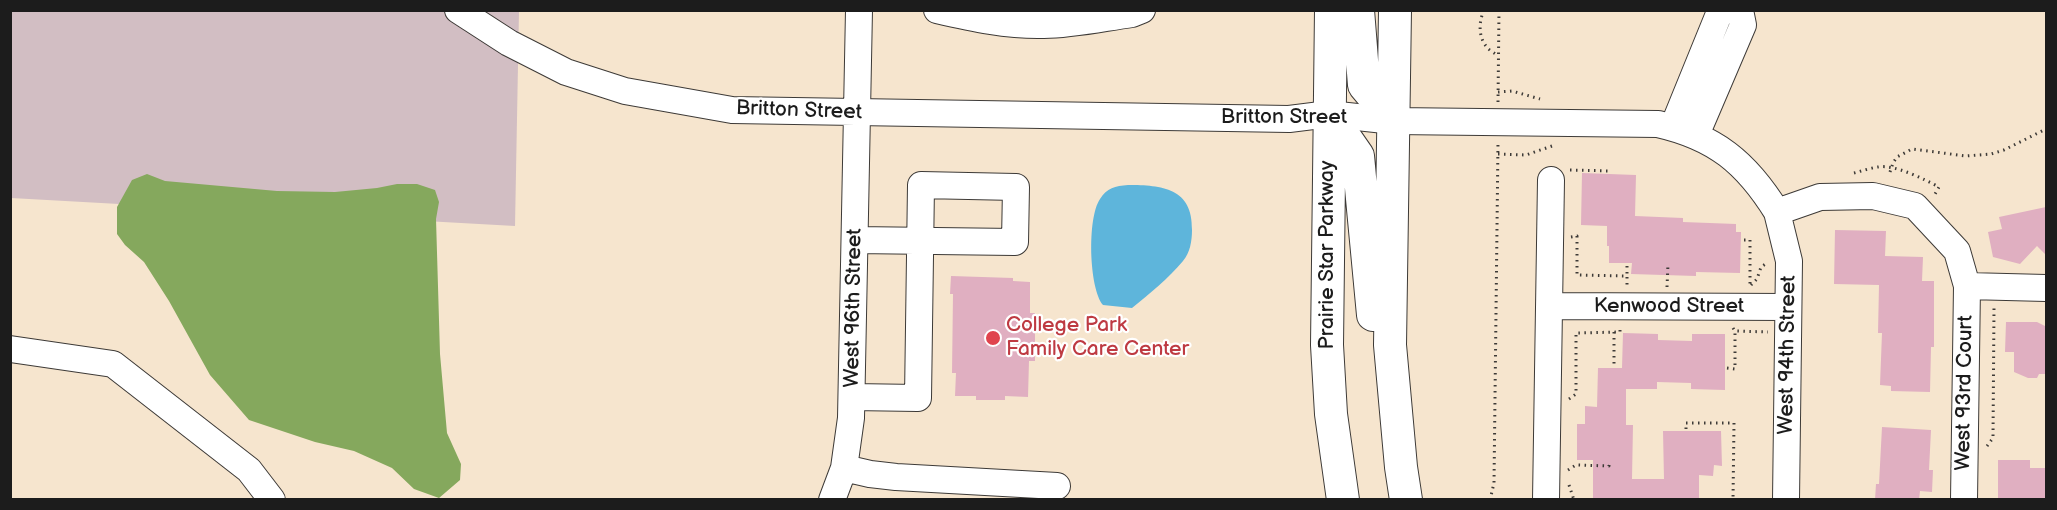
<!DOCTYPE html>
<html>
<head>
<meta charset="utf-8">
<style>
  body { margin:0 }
  #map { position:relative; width:2057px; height:510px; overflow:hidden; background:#f6e5ce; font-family:"Balsamiq Sans",sans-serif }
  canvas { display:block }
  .frame { position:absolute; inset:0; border:12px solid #1c1c1c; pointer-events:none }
</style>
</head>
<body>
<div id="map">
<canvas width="2057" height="510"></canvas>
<div class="frame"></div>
</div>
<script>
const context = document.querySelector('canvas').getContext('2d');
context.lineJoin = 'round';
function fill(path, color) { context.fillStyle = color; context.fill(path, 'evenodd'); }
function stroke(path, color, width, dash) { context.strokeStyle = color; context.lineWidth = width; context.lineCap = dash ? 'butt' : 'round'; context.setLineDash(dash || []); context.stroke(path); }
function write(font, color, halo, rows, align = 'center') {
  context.font = font + ' "Balsamiq Sans",sans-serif'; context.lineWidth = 4.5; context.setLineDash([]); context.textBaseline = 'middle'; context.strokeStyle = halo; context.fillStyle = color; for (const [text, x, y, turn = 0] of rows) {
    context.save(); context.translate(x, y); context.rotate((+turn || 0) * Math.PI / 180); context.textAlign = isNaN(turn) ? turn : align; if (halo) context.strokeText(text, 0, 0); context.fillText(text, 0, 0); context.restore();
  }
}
fill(new Path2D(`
  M 10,11 L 519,11 L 515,226 L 11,198 Z`), '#d2bec3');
fill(new Path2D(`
  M 147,174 L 165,181 L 277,191 L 335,192 L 377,188 L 397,184 L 417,184 L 435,190 L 439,202 L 436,219 L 440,354 L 447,433 L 461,464 L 460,480 L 439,498 L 414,489 L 392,468 L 354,451 L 315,442 L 249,420 L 210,375 L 169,301 L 144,262 L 125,245 L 117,234 L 117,207 L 132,180 Z`), '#85a85d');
fill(new Path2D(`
  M 1128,185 C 1162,185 1193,188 1192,230 C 1192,241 1190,253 1183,261 C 1169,278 1149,294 1132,308 L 1103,305 C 1089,288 1087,218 1100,199 C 1107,188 1115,186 1128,185 Z`), '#5eb5db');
fill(new Path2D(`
  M 1582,173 L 1636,175 L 1635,216 L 1683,218 L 1683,222 L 1736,224 L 1736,232 L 1741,232 L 1740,273 L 1696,272 L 1696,276 L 1631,274 L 1632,263 L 1609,263 L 1609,246 L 1607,246 L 1607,226 L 1581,225 Z
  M 2046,207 L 2046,255 L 2037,246 L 2020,264 L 1993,257 L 1988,232 L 2002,229 L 1999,217 Z
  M 1835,230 L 1886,231 L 1885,256 L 1923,257 L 1922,281 L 1934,281 L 1934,347 L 1931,347 L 1930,392 L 1891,391 L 1891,386 L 1880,385 L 1882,333 L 1878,333 L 1879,285 L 1834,284 Z
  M 951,276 L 1013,278 L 1013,281 L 1030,282 L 1030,313 L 1035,313 L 1035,361 L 1029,361 L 1028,397 L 1005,396 L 1005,400 L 976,400 L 976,396 L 955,396 L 956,373 L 952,373 L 953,294 L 950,294 Z
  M 2006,322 L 2037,322 L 2045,326 L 2046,374 L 2039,374 L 2037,378 L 2028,378 L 2014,372 L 2014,352 L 2005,352 Z
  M 1623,333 L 1658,334 L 1658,340 L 1692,341 L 1692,334 L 1725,334 L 1725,390 L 1691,389 L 1691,383 L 1657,382 L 1657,389 L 1626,389 L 1626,425 L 1633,425 L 1632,479 L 1664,479 L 1663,431 L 1721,431 L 1722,466 L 1714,465 L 1713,476 L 1699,475 L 1699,500 L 1593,500 L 1593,460 L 1577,460 L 1577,424 L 1585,424 L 1585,406 L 1597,407 L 1598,368 L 1622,368 Z
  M 1882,427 L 1931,430 L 1929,470 L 1933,470 L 1932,492 L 1920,491 L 1919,500 L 1875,500 L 1876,484 L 1879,484 Z
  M 1998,460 L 2030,460 L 2030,468 L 2046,468 L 2046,500 L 1998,499 Z`), '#e0afc1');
const minor = new Path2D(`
  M 458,10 L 509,43 L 566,72 L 625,91 L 732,110 L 1289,119 L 1329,114 L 1394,121 L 1658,124 C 1715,137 1746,162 1777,212 L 1820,197 L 1873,196 L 1915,206 L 1957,251 L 1967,286 L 2046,288
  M 937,10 C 972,18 1008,26 1044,25 C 1073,25 1103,18 1132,14 L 1142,10
  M 1673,127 L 1719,14 L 1727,10
  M 1696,135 L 1743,25 L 1740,10
  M 1777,212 L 1789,261 L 1786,500
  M 1549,306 L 1788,307
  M 10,349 L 113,364 L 249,470 L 272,500
  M 852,397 L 918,398 L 921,185 L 1016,187 L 1015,242 L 855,240
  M 844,468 L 870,474 L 896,477 L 1057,486
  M 832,500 L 844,468 L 851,418 L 859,10
  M 1546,500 L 1551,180
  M 1964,500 L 1967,286`);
const major = new Path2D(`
  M 1331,10 L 1327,345 L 1331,414 L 1343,500
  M 1358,10 L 1364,85 L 1394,121
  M 1395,10 L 1390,345 L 1401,467 L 1406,500
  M 1329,114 L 1358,156 L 1373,315`);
stroke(minor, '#3d3a37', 28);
stroke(major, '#3d3a37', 34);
stroke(new Path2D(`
  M 1484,10 C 1479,21 1478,36 1486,46 C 1488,50 1495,53 1498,56
  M 1498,92 L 1512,91 L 1540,99
  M 1498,102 L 1499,10
  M 1498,154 L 1526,155 L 1555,145
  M 1570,170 L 1611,171
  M 1890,172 L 1893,163 L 1897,157 L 1912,149 L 1966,156 L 1991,154 L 2004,150 L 2046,129
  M 1854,173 C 1862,171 1870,168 1878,167 C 1894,164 1924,179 1939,187 L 1935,194
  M 1571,237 L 1577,236 L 1577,275 L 1627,276 L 1627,286
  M 1744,240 L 1750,240 L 1750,286
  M 1627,266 L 1627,276
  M 1751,285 L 1757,279 L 1761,267 L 1767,263
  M 1667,287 L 1668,264
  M 1733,328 L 1735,331 L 1768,332
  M 1614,332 L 1614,364
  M 1727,368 L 1735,369 L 1735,331
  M 1569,399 L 1576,394 L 1576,333 L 1620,332 L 1620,328
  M 1686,429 L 1686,423 L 1734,423 L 1733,500
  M 1987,446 L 1993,438 L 1994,308
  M 1568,470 L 1576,465 L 1609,466 L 1609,462
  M 1569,485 L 1574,500
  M 1490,500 L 1494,483 L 1498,142`), '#3d3a37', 3, [1.5, 4.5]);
stroke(minor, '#fff', 26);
stroke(major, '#fff', 32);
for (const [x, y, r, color] of [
  [993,338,8,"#e0444e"]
]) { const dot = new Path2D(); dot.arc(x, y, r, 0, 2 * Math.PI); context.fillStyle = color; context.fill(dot); stroke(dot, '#fff', 2); }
write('21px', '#1c1c1c', '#fff', [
  ["Britton Street",799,111,2],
  ["Britton Street",1284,118],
  ["Prairie Star Parkway",1328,255,-90],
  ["Kenwood Street",1669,307],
  ["West 96th Street",854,308,-89],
  ["West 94th Street",1788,355,-89],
  ["West 93rd Court",1965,393,-89]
]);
write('21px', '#be3a42', '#fff', [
  ["College Park",1006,326],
  ["Family Care Center",1006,350]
], 'left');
</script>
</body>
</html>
